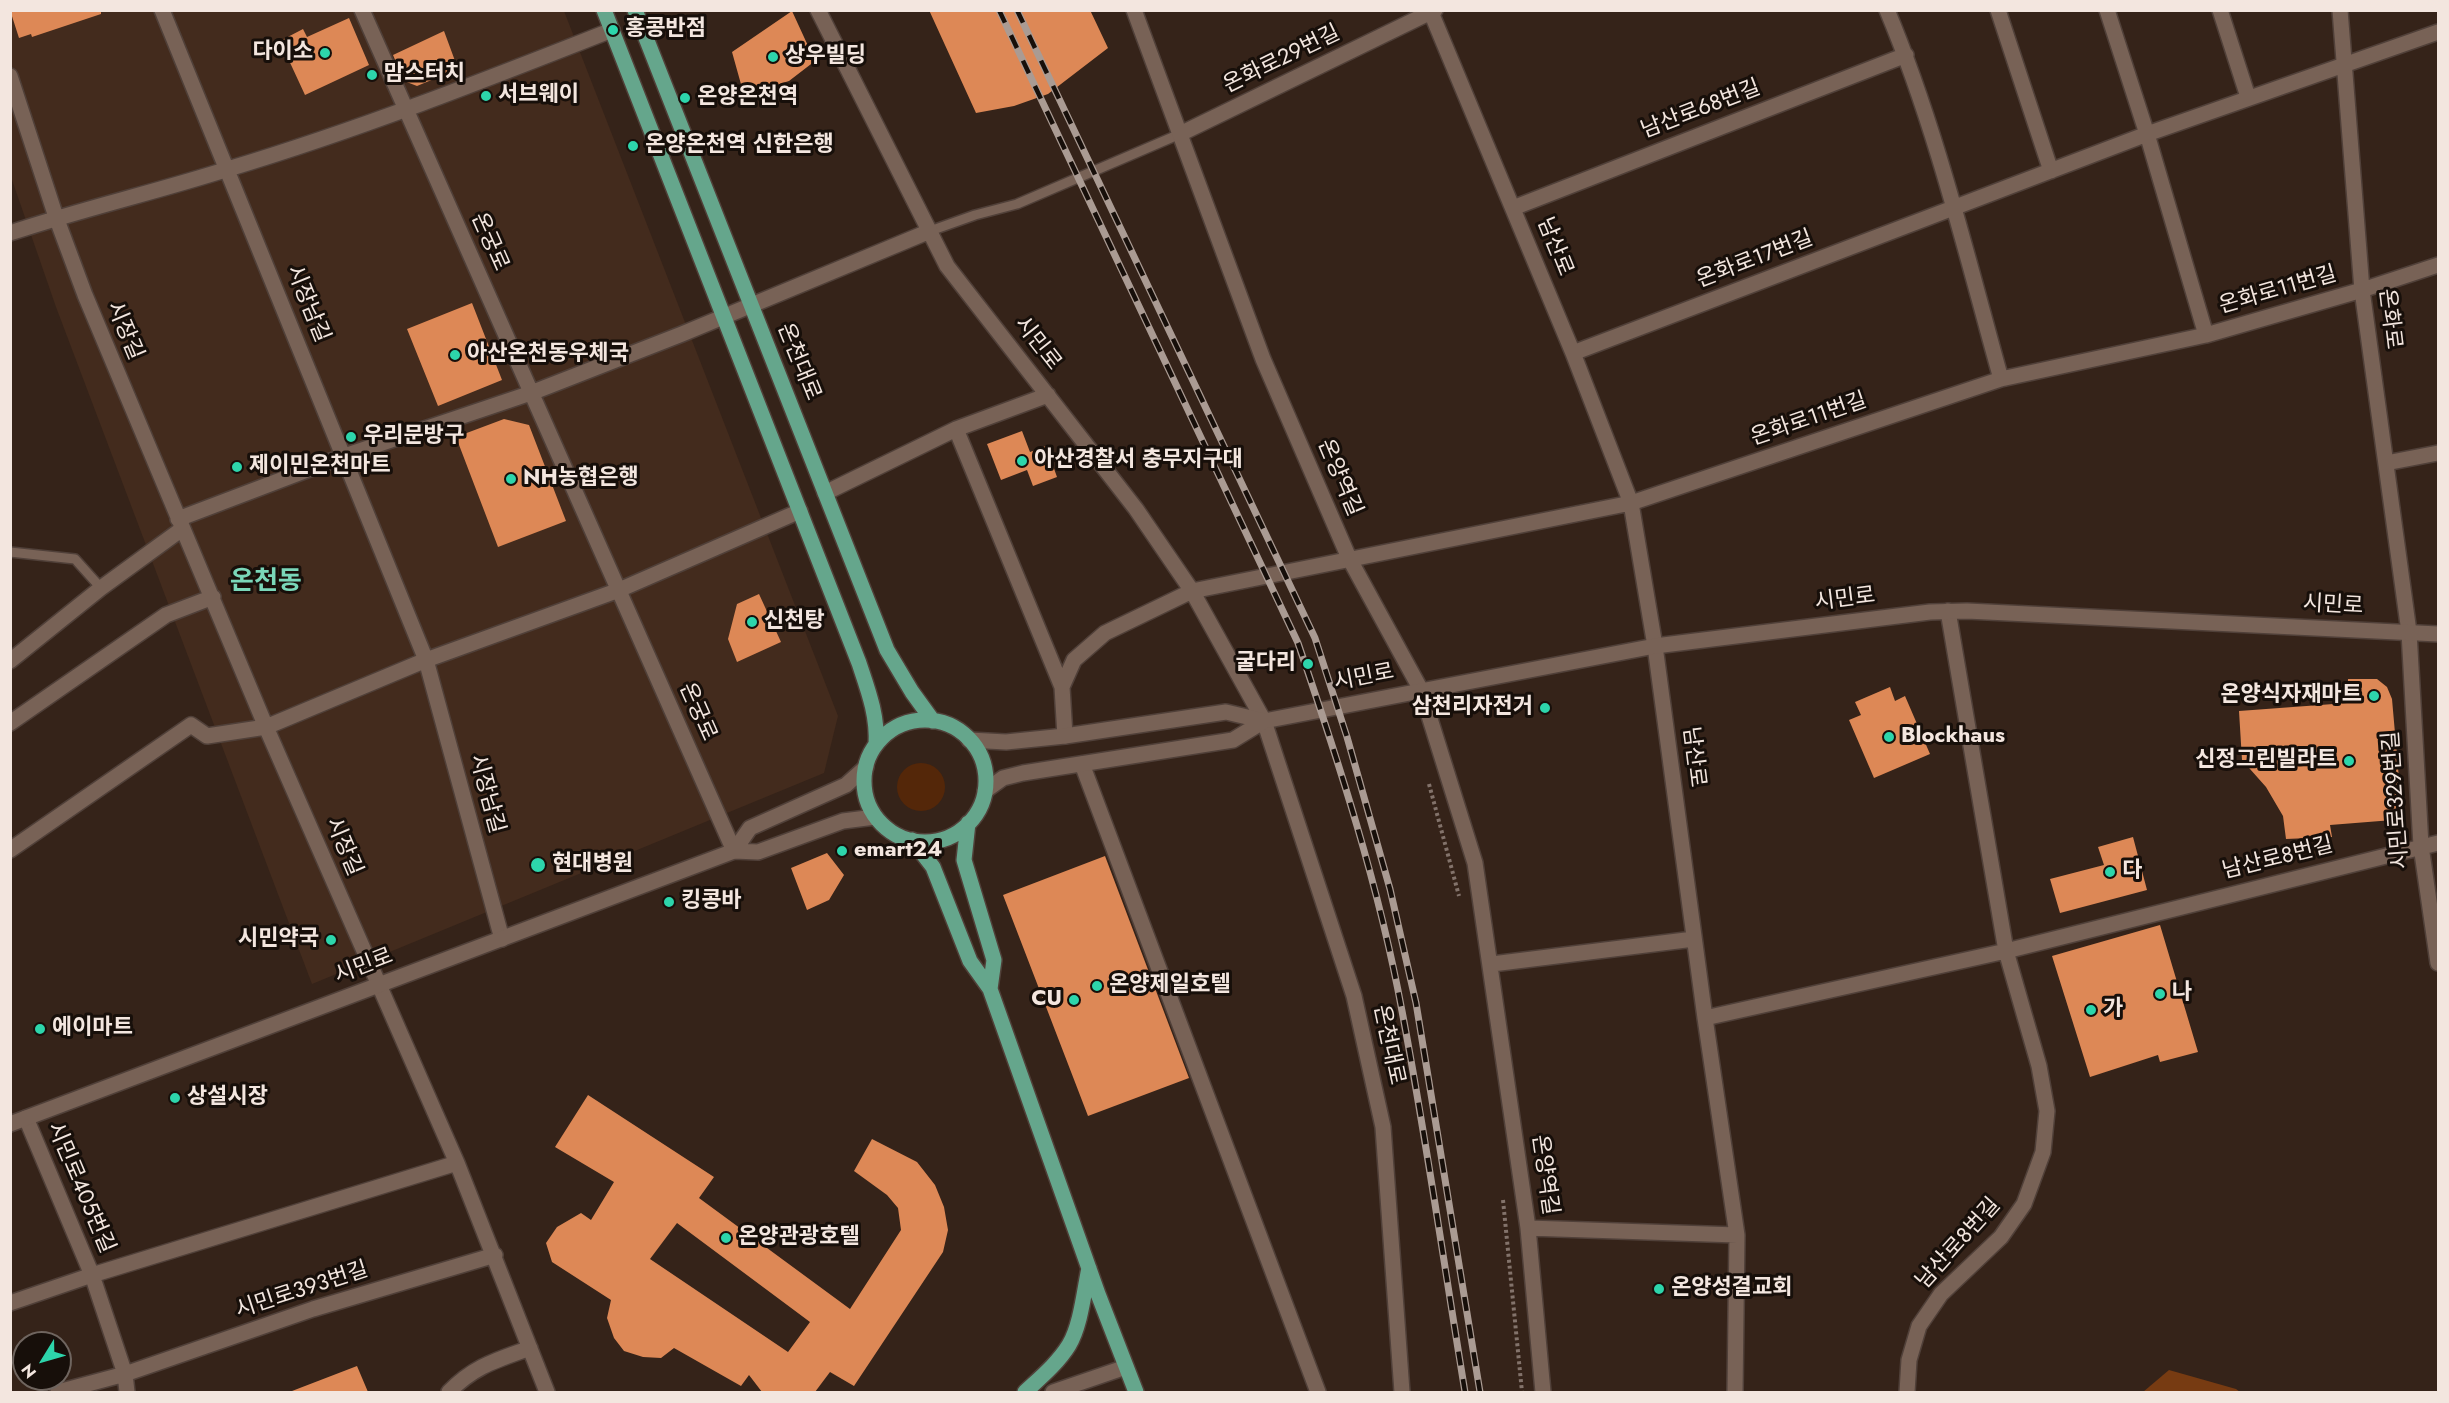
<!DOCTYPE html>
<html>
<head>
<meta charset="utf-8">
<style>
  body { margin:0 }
  #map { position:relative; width:2449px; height:1403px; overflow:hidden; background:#352319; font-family:Jost,sans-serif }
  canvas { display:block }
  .frame { position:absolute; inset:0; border:12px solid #f3e6df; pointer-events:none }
  .north { position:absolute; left:12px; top:1331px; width:60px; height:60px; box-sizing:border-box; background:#170f0a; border:2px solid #6f655f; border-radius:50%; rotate:233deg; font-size:16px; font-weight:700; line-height:24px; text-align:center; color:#f3e6df }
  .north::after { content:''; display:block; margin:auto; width:21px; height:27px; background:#2dd5ab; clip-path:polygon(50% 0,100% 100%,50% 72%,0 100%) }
</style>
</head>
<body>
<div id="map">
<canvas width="2449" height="1403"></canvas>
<div class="frame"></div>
<div class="north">N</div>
</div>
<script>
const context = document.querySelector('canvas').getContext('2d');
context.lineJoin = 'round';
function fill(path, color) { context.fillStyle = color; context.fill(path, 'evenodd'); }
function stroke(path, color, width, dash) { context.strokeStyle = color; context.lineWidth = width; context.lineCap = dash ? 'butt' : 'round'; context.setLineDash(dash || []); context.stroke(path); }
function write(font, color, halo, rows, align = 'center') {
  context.font = font + ' Jost,"Noto Sans KR",sans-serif'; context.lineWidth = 6; context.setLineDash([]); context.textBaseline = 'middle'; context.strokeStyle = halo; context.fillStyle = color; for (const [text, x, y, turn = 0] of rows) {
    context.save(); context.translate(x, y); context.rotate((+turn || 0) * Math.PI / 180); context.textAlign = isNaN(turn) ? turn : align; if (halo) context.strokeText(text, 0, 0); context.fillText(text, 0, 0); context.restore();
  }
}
fill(new Path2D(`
  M 10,11 L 564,11 L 838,716 L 824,773 L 312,984 L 56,307 L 11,177 Z`), '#432b1d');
fill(new Path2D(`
  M897 787a24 24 0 1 1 48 0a24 24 0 1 1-48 0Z`), '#542709');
fill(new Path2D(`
  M 2169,1370 L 2236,1389 L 2240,1392 L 2143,1392 Z`), '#773b12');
fill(new Path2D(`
  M 10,10 L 101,10 L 101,14 L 32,37 L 31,34 L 19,38 Z
  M 929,10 L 1090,10 L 1108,48 L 1048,94 L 1014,106 L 976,113 Z
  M 792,11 L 815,61 L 789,81 L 744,95 L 732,52 Z
  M 349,18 L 369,65 L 305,95 L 280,41 L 303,29 L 307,37 Z
  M 444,31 L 458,69 L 417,86 L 404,81 L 393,55 Z
  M 472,303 L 502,380 L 438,406 L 407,329 Z
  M 504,419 L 529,425 L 566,521 L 498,547 L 456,437 Z
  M 1022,431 L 1030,452 L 1046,446 L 1057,477 L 1033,486 L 1027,470 L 1001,480 L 987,444 Z
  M 759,594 L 781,642 L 737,662 L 728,639 L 737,604 Z
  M 2348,679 L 2377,679 L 2387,687 L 2392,699 L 2402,813 L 2393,820 L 2330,825 L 2332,837 L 2286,839 L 2283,816 L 2266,787 L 2242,760 L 2239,711 L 2347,703 Z
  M 1890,687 L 1895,701 L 1905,696 L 1930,754 L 1874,778 L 1849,720 L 1861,715 L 1855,702 Z
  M 2133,837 L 2147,890 L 2060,913 L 2050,879 L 2104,865 L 2098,847 Z
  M 827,853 L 844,875 L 829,900 L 807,910 L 791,868 Z
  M 1105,856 L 1189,1078 L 1088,1116 L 1003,895 Z
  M 2160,925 L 2198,1052 L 2160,1062 L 2158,1055 L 2090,1077 L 2052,956 Z
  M 588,1095 L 714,1177 L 699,1198 L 850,1309 L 901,1230 L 898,1208 L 887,1195 L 854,1171 L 872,1139 L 917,1162 L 935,1185 L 944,1207 L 948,1230 L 943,1252 L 854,1386 L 830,1372 L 815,1392 L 762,1392 L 749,1375 L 741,1386 L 674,1348 L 661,1358 L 643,1357 L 624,1351 L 614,1338 L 607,1318 L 611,1300 L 552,1262 L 546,1243 L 557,1227 L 581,1213 L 591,1220 L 614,1182 L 555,1147 ZM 677,1223 L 810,1322 L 788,1352 L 650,1259 Z
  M 357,1366 L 368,1392 L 292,1392 L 292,1391 Z`), '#dd8856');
const lane = new Path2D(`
  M 930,231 L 975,215 L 1017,204 L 1180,134
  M 10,552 L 75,559 L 101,588`);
const street = new Path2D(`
  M 162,10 L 426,660 L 502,939
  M 362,10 L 734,851
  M 818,10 L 947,266 L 1136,509 L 1192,591 L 1264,721 L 1354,996 L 1383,1127 L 1402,1392
  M 1134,10 L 1263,359 L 1349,558 L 1421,690 L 1475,863 L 1528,1228 L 1543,1392
  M 1430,10 L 1573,353 L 1631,503 L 1655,646 L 1705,1018 L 1737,1235 L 1735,1392
  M 1887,10 C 1936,127 1967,257 2001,379
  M 1998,10 L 2051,171
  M 2107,10 L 2147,134 L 2206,335
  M 2220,10 L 2248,97
  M 2340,10 L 2362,290 L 2409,632 L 2421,846 L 2438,963
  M 10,76 L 56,217 L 85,295 L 266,727 L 457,1163 L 547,1392
  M 1180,134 L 1435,10
  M 1513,208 L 1906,55
  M 10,233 C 82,209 156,192 228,169 C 358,130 485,80 612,30
  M 1573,353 L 2147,134 L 2438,32
  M 956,429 L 1062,687 L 1065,736
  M 2386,463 L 2438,453
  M 825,493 L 956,429 L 1048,395
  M 178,519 L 344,456 L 531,393 L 682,334 L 930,231
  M 10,661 L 101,588 L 182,529
  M 1062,687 L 1074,660 L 1105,633 L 1192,591 L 1631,503 L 2001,379 L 2206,335 L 2362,290 L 2438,265
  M 10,723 L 166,615 L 213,597
  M 1082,764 L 1318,1392
  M 10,850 L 191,725 L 207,736 L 266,727 L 426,660 L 619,590 L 800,511
  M 1492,964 L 1694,939
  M 1705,1018 L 2006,951 L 2438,843
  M 26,1118 L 92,1275 L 125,1374 L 127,1392
  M 1528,1228 L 1737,1235
  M 10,1303 L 92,1275 L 457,1163
  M 58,1392 L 125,1374 L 313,1309 L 495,1255
  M 449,1392 C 474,1366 497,1360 530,1348
  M 1907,1392 L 1909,1360 L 1919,1326 L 1941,1294 L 2001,1237 L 2024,1204 L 2043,1152 L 2047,1111 L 2039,1066 L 2006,951 L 1948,611`);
const secondary = new Path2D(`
  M 969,740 L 1006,742 L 1065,736 L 1226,712 L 1264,721
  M 985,791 L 1003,778 L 1023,773 L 1233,740 L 1264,721 L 1655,646 L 1930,612 L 1967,611 L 2438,634
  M 734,851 L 750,828 L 846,785 L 866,767
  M 10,1124 L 734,851 L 758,852 L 843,821 L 875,817
  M 1053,1392 L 1126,1367`);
const primary = new Path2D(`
  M 604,10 L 859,663 C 868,690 878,716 876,745
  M 635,10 L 887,650 L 912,692 L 933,721
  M864 781a61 61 0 1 1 122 0a61 61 0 1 1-122 0Z
  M 968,823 L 964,860 L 994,960 L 990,989
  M 912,840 L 933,867 L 970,961 L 990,989 L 1098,1294 L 1136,1392
  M 1025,1392 C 1040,1378 1058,1363 1069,1345 C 1081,1325 1084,1291 1089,1268`);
stroke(lane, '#504039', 12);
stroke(street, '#504039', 18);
stroke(secondary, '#504039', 18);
stroke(primary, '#504039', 18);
stroke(new Path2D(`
  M 1429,784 L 1459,896
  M 1503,1200 L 1522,1392`), '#83736b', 4, [3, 3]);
stroke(lane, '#786256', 9);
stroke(street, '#786256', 15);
stroke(secondary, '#786256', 15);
stroke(primary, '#65a68c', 15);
const rail = new Path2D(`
  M 999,10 L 1298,643 C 1339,763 1379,886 1402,1011 C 1426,1137 1444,1265 1465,1392
  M 1017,10 L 1315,638 L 1347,737 L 1390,889 L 1416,1003 L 1480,1392`);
stroke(rail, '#aa9b93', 7);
stroke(rail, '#170f0a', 4.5, [14]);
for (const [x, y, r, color] of [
  [613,30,6,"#2dd5ab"],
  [325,53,6,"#2dd5ab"],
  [773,57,6,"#2dd5ab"],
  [372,75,6,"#2dd5ab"],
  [486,96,6,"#2dd5ab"],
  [685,98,6,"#2dd5ab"],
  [633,146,6,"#2dd5ab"],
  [455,355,6,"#2dd5ab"],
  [351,437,6,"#2dd5ab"],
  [1022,461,6,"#2dd5ab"],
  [237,467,6,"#2dd5ab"],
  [511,479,6,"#2dd5ab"],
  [752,622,6,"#2dd5ab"],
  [1308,664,6,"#2dd5ab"],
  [2374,696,6,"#2dd5ab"],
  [1545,708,6,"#2dd5ab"],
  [1889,737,6,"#2dd5ab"],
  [2349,761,6,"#2dd5ab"],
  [842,851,6,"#2dd5ab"],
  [538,865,8,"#2dd5ab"],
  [2110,872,6,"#2dd5ab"],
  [669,902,6,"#2dd5ab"],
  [331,940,6,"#2dd5ab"],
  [1097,986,6,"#2dd5ab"],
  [2160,994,6,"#2dd5ab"],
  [1074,1000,6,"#2dd5ab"],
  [2091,1010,6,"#2dd5ab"],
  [40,1029,6,"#2dd5ab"],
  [175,1098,6,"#2dd5ab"],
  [726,1238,6,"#2dd5ab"],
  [1659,1289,6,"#2dd5ab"]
]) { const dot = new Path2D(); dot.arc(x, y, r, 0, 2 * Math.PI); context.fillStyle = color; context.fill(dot); stroke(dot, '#170f0a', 2); }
write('bold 22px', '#f3e6df', '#170f0a', [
  ["홍콩반점",625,30],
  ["다이소",313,53,"right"],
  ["상우빌딩",785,57],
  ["맘스터치",384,75],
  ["서브웨이",498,96],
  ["온양온천역",697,98],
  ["온양온천역 신한은행",645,146],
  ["아산온천동우체국",467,355],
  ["우리문방구",363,437],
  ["아산경찰서 충무지구대",1034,461],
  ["제이민온천마트",249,467],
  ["NH농협은행",523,479],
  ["신천탕",764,622],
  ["굴다리",1296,664,"right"],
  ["온양식자재마트",2362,696,"right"],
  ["삼천리자전거",1533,708,"right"],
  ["Blockhaus",1901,737],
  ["신정그린빌라트",2337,761,"right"],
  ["emart24",854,851],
  ["현대병원",552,865],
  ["다",2122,872],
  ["킹콩바",681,902],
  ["시민약국",319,940,"right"],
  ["온양제일호텔",1109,986],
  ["나",2172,994],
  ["CU",1062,1000,"right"],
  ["가",2103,1010],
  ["에이마트",52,1029],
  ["상설시장",187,1098],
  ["온양관광호텔",738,1238],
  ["온양성결교회",1671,1289]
], 'left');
write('22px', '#f3e6df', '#170f0a', [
  ["온화로29번길",1282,60,-26],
  ["남산로68번길",1701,110,-21],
  ["온궁로",489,242,66],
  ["남산로",1554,247,68],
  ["온화로17번길",1755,260,-21],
  ["온화로11번길",2278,291,-16],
  ["시장남길",307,304,68],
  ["온화로",2389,319,83],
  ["시장길",124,331,67],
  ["시민로",1037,344,52],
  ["온천대로",798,362,68],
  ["온화로11번길",1809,420,-19],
  ["온양역길",1339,478,67],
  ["시민로",1845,600,-7],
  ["시민로",2333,606,3],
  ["시민로",1364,678,-11],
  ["온궁로",697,712,66],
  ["남산로",1693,757,83],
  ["시장남길",486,794,75],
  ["시민로329번길",2397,800,-94],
  ["시장길",343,847,67],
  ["남산로8번길",2278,859,-14],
  ["시민로",364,967,-21],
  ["온천대로",1388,1045,78],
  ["온양역길",1544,1175,82],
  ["시민로405번길",80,1188,67],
  ["남산로8번길",1959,1244,-48],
  ["시민로393번길",302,1291,-18]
]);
write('bold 26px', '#7ad7b9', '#170f0a', [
  ["온천동",266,583]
]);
</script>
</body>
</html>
